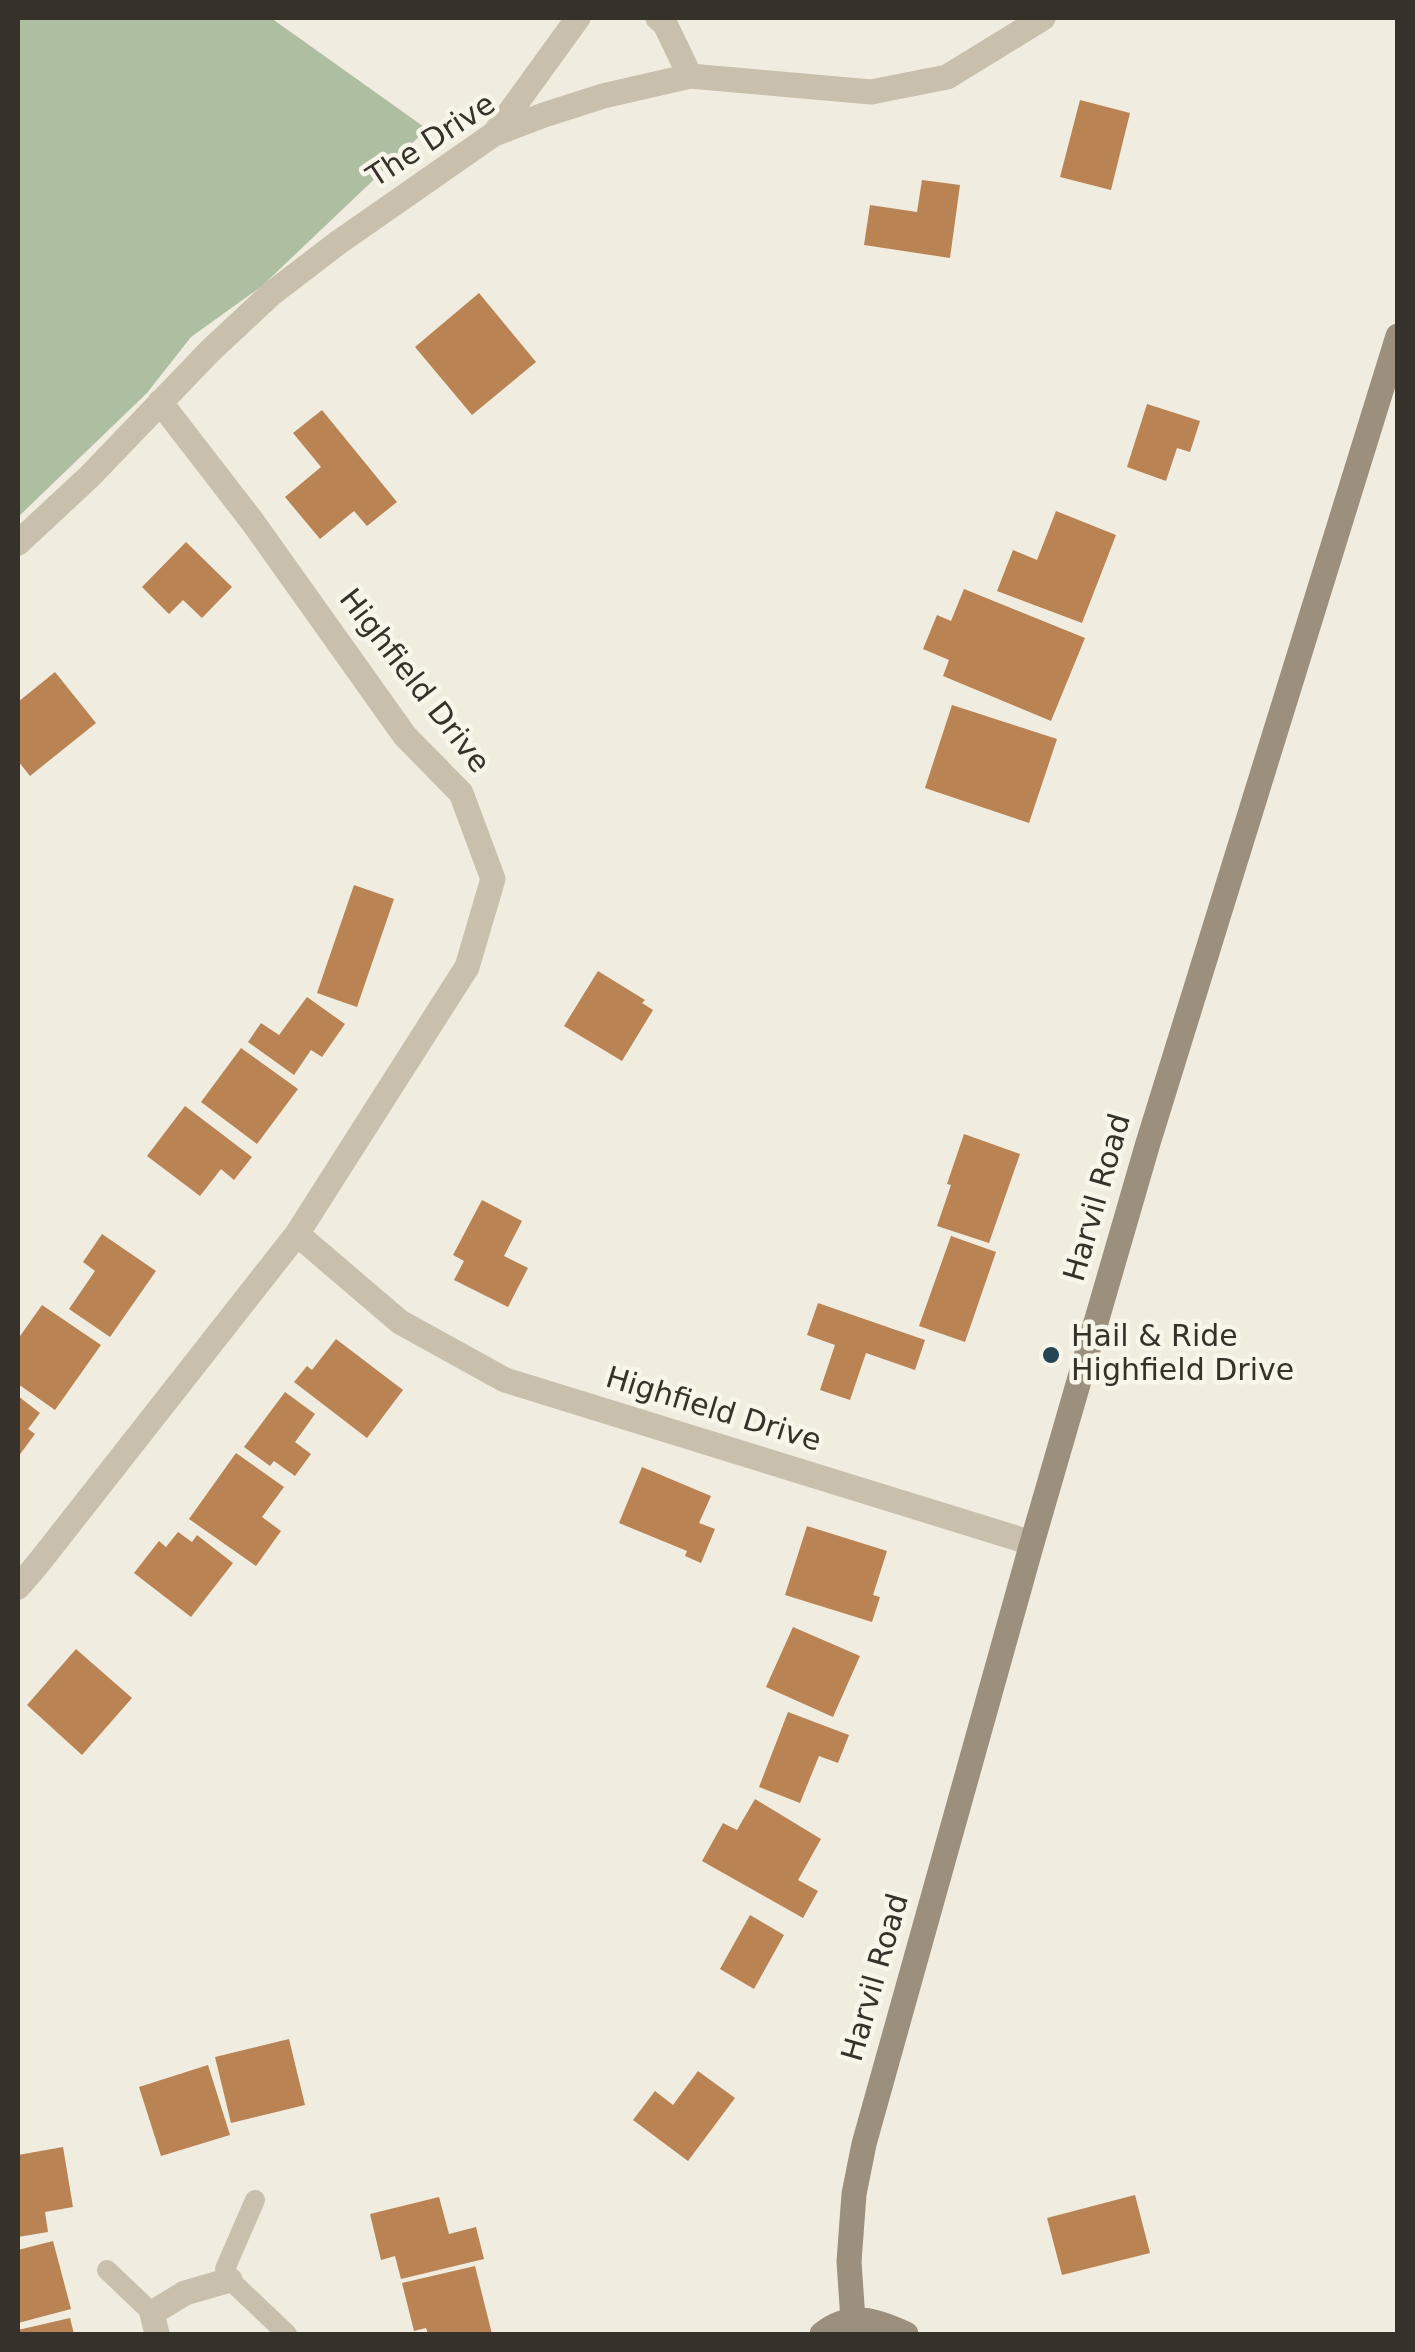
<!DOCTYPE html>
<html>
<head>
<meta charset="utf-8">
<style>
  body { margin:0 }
  #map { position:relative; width:1415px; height:2352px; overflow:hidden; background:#f0ecdf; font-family:"DejaVu Sans",sans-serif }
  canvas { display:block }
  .frame { position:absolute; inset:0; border:20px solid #36312a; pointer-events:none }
</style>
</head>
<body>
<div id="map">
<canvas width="1415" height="2352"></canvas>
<div class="frame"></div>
</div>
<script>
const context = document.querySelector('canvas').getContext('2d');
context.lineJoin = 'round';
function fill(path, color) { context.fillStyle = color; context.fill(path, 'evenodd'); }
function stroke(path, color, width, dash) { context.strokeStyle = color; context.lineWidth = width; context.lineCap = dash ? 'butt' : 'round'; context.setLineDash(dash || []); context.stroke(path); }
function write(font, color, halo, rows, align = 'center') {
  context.font = font + ' "DejaVu Sans",sans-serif'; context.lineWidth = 9; context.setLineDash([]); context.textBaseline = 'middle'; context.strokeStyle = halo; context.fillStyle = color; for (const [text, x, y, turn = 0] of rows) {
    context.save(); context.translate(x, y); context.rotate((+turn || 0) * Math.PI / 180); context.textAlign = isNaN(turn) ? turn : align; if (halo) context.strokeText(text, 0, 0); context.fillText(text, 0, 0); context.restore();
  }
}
fill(new Path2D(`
  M 18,18 L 271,18 L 427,129 L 262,286 L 191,337 L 147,393 L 18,517 Z`), '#aebea0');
fill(new Path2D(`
  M 1080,100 L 1130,113 L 1111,190 L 1060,177 Z
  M 922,180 L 960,185 L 950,258 L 864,245 L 870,205 L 917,212 Z
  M 479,293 L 536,362 L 472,415 L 415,347 Z
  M 1147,404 L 1200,421 L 1190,452 L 1177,448 L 1166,481 L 1127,467 Z
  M 322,410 L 397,502 L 367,526 L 354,511 L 320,539 L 285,497 L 321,467 L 293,433 Z
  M 1056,511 L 1116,535 L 1082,623 L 997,591 L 1013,550 L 1037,560 Z
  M 186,542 L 232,587 L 202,618 L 183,600 L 169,614 L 142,587 Z
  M 964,589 L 1085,638 L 1051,721 L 943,676 L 949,660 L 923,649 L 937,615 L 951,621 Z
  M 55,672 L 96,723 L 30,776 L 18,761 L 18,702 Z
  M 952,705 L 1057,739 L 1029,823 L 925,788 Z
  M 354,885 L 394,899 L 357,1007 L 317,993 Z
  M 598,971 L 645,1000 L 642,1003 L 653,1010 L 622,1061 L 564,1026 Z
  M 307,997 L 345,1024 L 322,1057 L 311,1050 L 294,1075 L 248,1042 L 261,1023 L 279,1035 Z
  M 241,1048 L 298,1089 L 257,1144 L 201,1102 Z
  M 185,1106 L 252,1157 L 234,1180 L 221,1169 L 200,1196 L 147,1156 Z
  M 964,1134 L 1020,1154 L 989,1243 L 937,1226 L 951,1185 L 947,1184 Z
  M 482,1200 L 522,1221 L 504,1256 L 528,1268 L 508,1307 L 454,1280 L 464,1261 L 453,1255 Z
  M 102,1234 L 156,1271 L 110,1337 L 69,1309 L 95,1271 L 83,1262 Z
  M 951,1236 L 996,1252 L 965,1342 L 919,1326 Z
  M 818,1303 L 925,1340 L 915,1370 L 866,1353 L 850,1400 L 820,1390 L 835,1345 L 807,1335 Z
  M 42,1305 L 101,1345 L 55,1410 L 18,1384 L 18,1339 Z
  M 336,1339 L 403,1390 L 367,1438 L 294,1382 L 307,1366 L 312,1370 Z
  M 285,1392 L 315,1414 L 295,1442 L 311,1454 L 295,1476 L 274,1461 L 270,1466 L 244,1447 Z
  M 18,1396 L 40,1413 L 28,1429 L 35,1434 L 18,1457 Z
  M 236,1453 L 284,1487 L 262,1517 L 281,1531 L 256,1566 L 189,1519 Z
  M 642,1467 L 711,1496 L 699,1523 L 715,1529 L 701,1563 L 685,1556 L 687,1551 L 619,1523 Z
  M 807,1526 L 887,1551 L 873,1595 L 880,1597 L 872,1622 L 785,1595 Z
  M 178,1532 L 192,1542 L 197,1535 L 233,1563 L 191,1617 L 134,1573 L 159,1541 L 166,1547 Z
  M 793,1627 L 860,1656 L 833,1717 L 766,1687 Z
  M 76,1649 L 132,1698 L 82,1755 L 27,1705 Z
  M 788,1712 L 849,1735 L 838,1763 L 819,1756 L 800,1803 L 759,1787 Z
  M 755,1799 L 821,1839 L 798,1880 L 818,1891 L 803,1918 L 702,1861 L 723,1823 L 737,1830 Z
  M 750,1915 L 784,1935 L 754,1989 L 720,1969 Z
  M 289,2039 L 305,2105 L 231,2123 L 215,2057 Z
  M 208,2065 L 230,2135 L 161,2156 L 139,2087 Z
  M 698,2071 L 735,2098 L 688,2161 L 633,2120 L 655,2091 L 673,2105 Z
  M 63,2147 L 73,2207 L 45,2212 L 48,2232 L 18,2237 L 18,2155 Z
  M 1135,2195 L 1150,2253 L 1062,2275 L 1047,2218 Z
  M 439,2197 L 449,2234 L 476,2227 L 484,2259 L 401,2279 L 395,2256 L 381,2260 L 370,2214 Z
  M 53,2241 L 71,2309 L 18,2323 L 18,2250 Z
  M 475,2266 L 492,2334 L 428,2334 L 426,2328 L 414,2331 L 402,2283 Z
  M 70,2318 L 74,2334 L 18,2334 L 18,2330 Z`), '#ba8354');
stroke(new Path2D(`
  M 255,2200 L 225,2269 L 230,2280 L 287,2334
  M 107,2270 L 152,2313`), '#c8bfac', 20);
stroke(new Path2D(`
  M 658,18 L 665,24 L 690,76
  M 494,134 L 578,18
  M 18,543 L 90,476 L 210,351 L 271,294 L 339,242 L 494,134 L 544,115 L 603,96 L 690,76 L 871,92 L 947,77 L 1043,18
  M 297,1234 L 400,1322 L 505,1380 L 1032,1543
  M 18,1587 L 37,1565 L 297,1234 L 467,967 L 493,879 L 461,793 L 405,736 L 252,521 L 160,402
  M 157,2334 L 152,2313 L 185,2293 L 230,2280`), '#c8bfac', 25);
stroke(new Path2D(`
  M 853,2320 L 849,2262 L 854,2194 L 864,2144 L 1032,1543 L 1148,1143 L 1398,336
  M 822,2334 C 851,2311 876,2320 906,2334`), '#9b8f7e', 25);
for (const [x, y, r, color] of [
  [1051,1355,10,"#244654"]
]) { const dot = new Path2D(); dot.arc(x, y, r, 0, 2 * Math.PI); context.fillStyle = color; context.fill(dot); stroke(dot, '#f8f5eb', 4); }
write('30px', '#36312a', '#f8f5eb', [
  ["The Drive",432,142,-33],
  ["Highfield Drive",413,682,52],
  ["Harvil Road",1099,1198,-74],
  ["Highfield Drive",713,1411,17],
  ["Harvil Road",877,1978,-74]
]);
write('30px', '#36312a', '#f8f5eb', [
  ["Hail & Ride",1071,1338],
  ["Highfield Drive",1071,1372]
], 'left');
</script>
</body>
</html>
